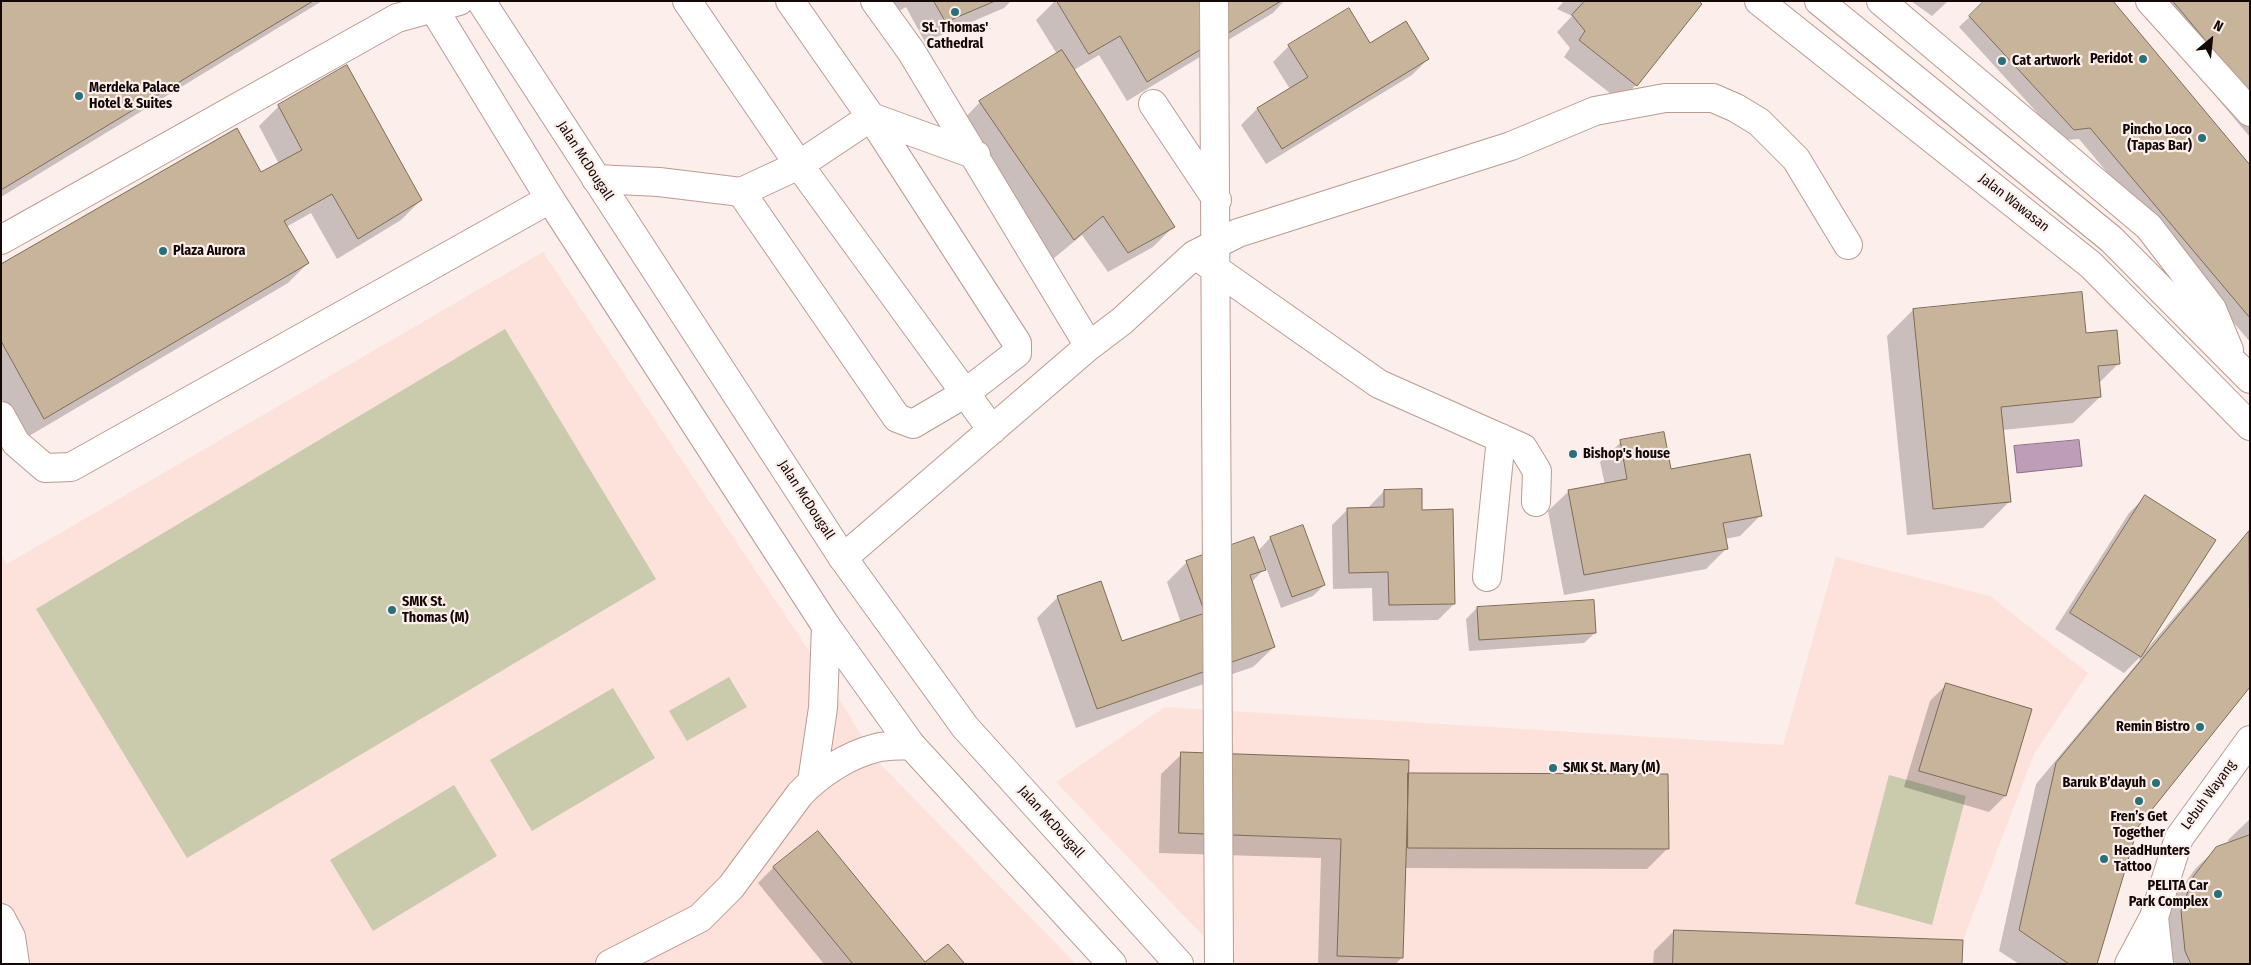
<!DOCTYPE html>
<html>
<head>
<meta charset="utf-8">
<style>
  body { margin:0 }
  #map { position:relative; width:2251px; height:965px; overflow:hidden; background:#fceeea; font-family:"Fira Sans Condensed",sans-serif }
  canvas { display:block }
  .frame { position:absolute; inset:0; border:2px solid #130806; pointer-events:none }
  .north { position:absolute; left:2186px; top:15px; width:50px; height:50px; -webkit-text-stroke:4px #fceeea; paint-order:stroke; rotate:28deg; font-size:14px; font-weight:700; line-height:20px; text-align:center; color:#130806 }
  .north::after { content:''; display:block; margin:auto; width:18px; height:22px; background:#130806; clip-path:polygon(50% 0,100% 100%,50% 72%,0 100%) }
</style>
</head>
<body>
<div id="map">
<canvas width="2251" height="965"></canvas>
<div class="frame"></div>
<div class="north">N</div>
</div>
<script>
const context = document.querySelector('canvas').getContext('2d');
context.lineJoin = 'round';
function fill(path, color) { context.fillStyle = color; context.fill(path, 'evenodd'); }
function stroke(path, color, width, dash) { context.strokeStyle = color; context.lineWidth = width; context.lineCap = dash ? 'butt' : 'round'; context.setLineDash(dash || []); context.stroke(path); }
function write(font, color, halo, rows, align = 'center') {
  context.font = font + ' "Fira Sans Condensed",sans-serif'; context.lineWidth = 4.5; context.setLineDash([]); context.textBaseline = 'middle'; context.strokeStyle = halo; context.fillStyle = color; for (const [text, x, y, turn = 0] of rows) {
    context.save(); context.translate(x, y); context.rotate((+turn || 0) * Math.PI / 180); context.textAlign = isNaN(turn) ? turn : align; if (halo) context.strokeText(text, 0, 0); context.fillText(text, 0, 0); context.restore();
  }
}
fill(new Path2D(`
  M 543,252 L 813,657 L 878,762 L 1076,964 L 1,964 L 1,555 L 7,564 Z
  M 1836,557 L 1990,596 L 2088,673 L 2034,754 L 1963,940 L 1674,930 L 1673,964 L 1230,964 L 1056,782 L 1165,707 L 1783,745 Z`), '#fce2da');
fill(new Path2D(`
  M 505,329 L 656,579 L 187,858 L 36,609 Z
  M 729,677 L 747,707 L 687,741 L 669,711 Z
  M 613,688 L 655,758 L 532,831 L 490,760 Z
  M 1889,775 L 1966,796 L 1932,925 L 1855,904 Z
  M 454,785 L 497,856 L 373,931 L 330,860 Z`), '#cacaad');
const water = new Path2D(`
  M 2079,440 L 2082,466 L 2017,473 L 2014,446 Z`);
fill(water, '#bd9db8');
stroke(water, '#8a7083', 1);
fill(new Path2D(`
  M 1,1 L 322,1 L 1,197 Z
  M 865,1 L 1011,1 L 1004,8 L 925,42 L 906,7 L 878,23 Z
  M 1055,1 L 1284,1 L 1273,13 L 1127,101 L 1099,55 L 1074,70 L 1173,227 L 1153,247 L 1108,272 L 1082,235 L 1053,259 L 960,123 L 980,102 L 1057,54 L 1036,20 Z
  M 1564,1 L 1697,1 L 1700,4 L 1636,85 L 1620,101 L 1564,57 L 1570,48 L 1557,32 L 1572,16 L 1557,9 Z
  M 1911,1 L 1948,1 L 1932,16 Z
  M 1986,1 L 2250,167 L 2250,342 L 2079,139 L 2062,140 L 1959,27 Z
  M 2135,1 L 2250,1 L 2250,137 Z
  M 1370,44 L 1428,59 L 1412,75 L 1266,164 L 1241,125 L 1257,109 L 1290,89 L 1273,62 L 1289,46 Z
  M 279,106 L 421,200 L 401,220 L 337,259 L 311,213 L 286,227 L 308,263 L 288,283 L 24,439 L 1,398 L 1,266 L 261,174 L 279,164 L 259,126 Z
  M 1913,310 L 2085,335 L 2119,363 L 2098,384 L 2100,397 L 2073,423 L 2002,430 L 2009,502 L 1983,528 L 1907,535 L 1887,336 Z
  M 1621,442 L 1670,470 L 1760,516 L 1740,536 L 1725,539 L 1726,549 L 1706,569 L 1564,595 L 1548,511 L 1569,491 L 1605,485 L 1600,462 Z
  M 1384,491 L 1421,511 L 1454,604 L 1438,620 L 1373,621 L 1372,588 L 1333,589 L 1332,525 L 1348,509 L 1368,508 Z
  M 2145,497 L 2214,540 L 2140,657 L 2229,553 L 2249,533 L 2250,685 L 2137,826 L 2096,964 L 2019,964 L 1999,951 L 2036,784 L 2140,660 L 2139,658 L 2124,673 L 2055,629 L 2129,513 Z
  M 1270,538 L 1324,585 L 1313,596 L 1281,608 L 1261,554 L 1259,555 L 1264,569 L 1251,583 L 1274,647 L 1253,667 L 1076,728 L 1037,618 L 1057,598 L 1101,583 L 1122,643 L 1181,623 L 1167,582 L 1187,562 L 1258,551 Z
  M 1477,608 L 1595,633 L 1584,643 L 1469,651 L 1466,619 Z
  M 1946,685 L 2005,796 L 1989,812 L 1904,787 L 1930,701 Z
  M 1182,754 L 1406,775 L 1667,849 L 1647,869 L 1406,868 L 1402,957 L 1396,964 L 1318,964 L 1321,858 L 1159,853 L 1161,774 Z
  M 2250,819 L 2250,964 L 2164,964 L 2161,932 L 2173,899 L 2196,868 L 2217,848 L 2229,843 L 2228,840 Z
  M 774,867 L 925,964 L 963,964 L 824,964 L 758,883 Z
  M 1674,931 L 1961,964 L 1653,964 L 1654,951 Z`), '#0003');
const building = new Path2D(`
  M 1,1 L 313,1 L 1,190 Z
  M 934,1 L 995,1 L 946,22 Z
  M 1057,1 L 1281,1 L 1147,82 L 1120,36 L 1089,54 Z
  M 1585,1 L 1699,1 L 1702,4 L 1637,86 L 1579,40 L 1585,31 L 1572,15 Z
  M 1984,1 L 2113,1 L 2250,165 L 2250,318 L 2090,128 L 2074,130 L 1969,16 Z
  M 2173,1 L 2250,1 L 2250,93 Z
  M 1349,8 L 1370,43 L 1406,21 L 1429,59 L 1282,149 L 1257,108 L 1308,77 L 1288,45 Z
  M 1062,50 L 1175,227 L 1128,253 L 1103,216 L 1074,240 L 979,101 Z
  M 347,65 L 422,200 L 358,239 L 332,194 L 284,221 L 309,263 L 44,419 L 1,341 L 1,264 L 237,128 L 261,172 L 302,150 L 278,105 Z
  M 2082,292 L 2086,333 L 2117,330 L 2120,364 L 2098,366 L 2101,397 L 2001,407 L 2011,502 L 1933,509 L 1913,309 Z
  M 1664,432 L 1671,469 L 1750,454 L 1762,516 L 1723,523 L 1728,549 L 1584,575 L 1568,490 L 1627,479 L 1620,440 Z
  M 1422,489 L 1422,510 L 1453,509 L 1455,604 L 1389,605 L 1388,572 L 1349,573 L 1347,508 L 1384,507 L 1384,490 Z
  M 2145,495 L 2216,540 L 2141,657 L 2070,613 Z
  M 1303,525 L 1325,585 L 1292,597 L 1270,537 Z
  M 2249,531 L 2250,687 L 2138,827 L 2097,964 L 2069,964 L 2019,930 L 2056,763 Z
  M 1254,537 L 1266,570 L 1250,575 L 1275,647 L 1097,709 L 1057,596 L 1101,581 L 1122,641 L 1205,613 L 1186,561 Z
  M 1594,600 L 1596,633 L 1479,640 L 1477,607 Z
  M 1946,683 L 2032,709 L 2006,796 L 1919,771 Z
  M 1181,752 L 1409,760 L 1403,958 L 1337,956 L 1341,839 L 1179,833 Z
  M 1408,773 L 1668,774 L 1669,849 L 1408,848 Z
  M 818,831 L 925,962 L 948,944 L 965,964 L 853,964 L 773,867 Z
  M 2250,835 L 2250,964 L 2191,964 L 2185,951 L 2181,911 L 2193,877 L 2216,847 Z
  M 1674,930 L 1963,940 L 1962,964 L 1673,964 Z`);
fill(building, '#c8b49b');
stroke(building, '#7e6b55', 1);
const minor = new Path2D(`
  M 687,1 L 799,165 L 992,430
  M 875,1 L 911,51 L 1089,346
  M 1214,1 L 1219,964
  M 1759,1 L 2091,265 L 2250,426
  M 1819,1 L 2111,239 L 2250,379
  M 1881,1 L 2149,227 L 2212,309 L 2229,350
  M 2150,1 L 2250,112
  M 1153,104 L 1217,200
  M 871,117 L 976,155
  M 596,179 L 659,182 L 741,192 L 799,165 L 871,117
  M 741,192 L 897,418 L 913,424 L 964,394 L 1017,353 L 1017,343 L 871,117 L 790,1
  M 1,240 L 397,18 L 459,1
  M 1204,261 L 1379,384 L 1523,448 L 1537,471 L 1536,502
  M 1,416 L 16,443 L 45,468 L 71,467 L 550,199
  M 843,558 L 1089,346 L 1122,321 L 1194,255 L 1238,233 L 1511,146 L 1595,111 L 1665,98 L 1713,98 L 1736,108 L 1759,122 L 1796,159 L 1848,245
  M 1487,577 L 1501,438
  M 812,782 L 823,708 L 826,626
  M 1,918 L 11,937 L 15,964
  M 610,964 L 700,918 L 731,887 L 800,794 C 820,773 848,755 876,748 C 887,745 900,746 911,745`);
const major = new Path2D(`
  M 429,1 L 550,199 L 826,626 L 911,745 L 1112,964
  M 481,1 L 843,558 L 965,727 L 1179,964
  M 2154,917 L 2159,964
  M 2129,964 L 2154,917 L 2179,838 L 2250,740`);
stroke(minor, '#bb9b91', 30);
stroke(major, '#bb9b91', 30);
stroke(minor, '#fff', 28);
stroke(major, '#fff', 28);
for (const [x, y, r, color] of [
  [955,12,5,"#28707b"],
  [2143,59,5,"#28707b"],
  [2002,61,5,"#28707b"],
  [79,96,5,"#28707b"],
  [2202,138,5,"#28707b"],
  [163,251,5,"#28707b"],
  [1573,454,5,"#28707b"],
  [392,610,5,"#28707b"],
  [2200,727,5,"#28707b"],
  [1553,768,5,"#28707b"],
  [2156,783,5,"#28707b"],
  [2139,801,5,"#28707b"],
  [2104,859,5,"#28707b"],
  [2218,894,5,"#28707b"]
]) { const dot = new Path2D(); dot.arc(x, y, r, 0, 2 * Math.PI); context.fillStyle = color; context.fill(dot); stroke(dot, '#fceeea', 2); }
write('bold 14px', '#130806', '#fceeea', [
  ["St. Thomas'",955,28,"center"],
  ["Cathedral",955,44,"center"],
  ["Peridot",2133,59,"right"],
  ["Cat artwork",2012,61],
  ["Merdeka Palace",89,88],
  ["Hotel & Suites",89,104],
  ["Pincho Loco",2192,130,"right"],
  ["(Tapas Bar)",2192,146,"right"],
  ["Plaza Aurora",173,251],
  ["Bishop's house",1583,454],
  ["SMK St.",402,602],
  ["Thomas (M)",402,618],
  ["Remin Bistro",2190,727,"right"],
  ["SMK St. Mary (M)",1563,768],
  ["Baruk B’dayuh",2146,783,"right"],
  ["Fren’s Get",2139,817,"center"],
  ["Together",2139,833,"center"],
  ["HeadHunters",2114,851],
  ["Tattoo",2114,867],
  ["PELITA Car",2208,886,"right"],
  ["Park Complex",2208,902,"right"]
], 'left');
write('14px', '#130806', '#fceeea', [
  ["Jalan McDougall",585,161,57],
  ["Jalan Wawasan",2014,203,38],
  ["Jalan McDougall",806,500,57],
  ["Lebuh Wayang",2209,795,-54],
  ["Jalan McDougall",1051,822,48]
]);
</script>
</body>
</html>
